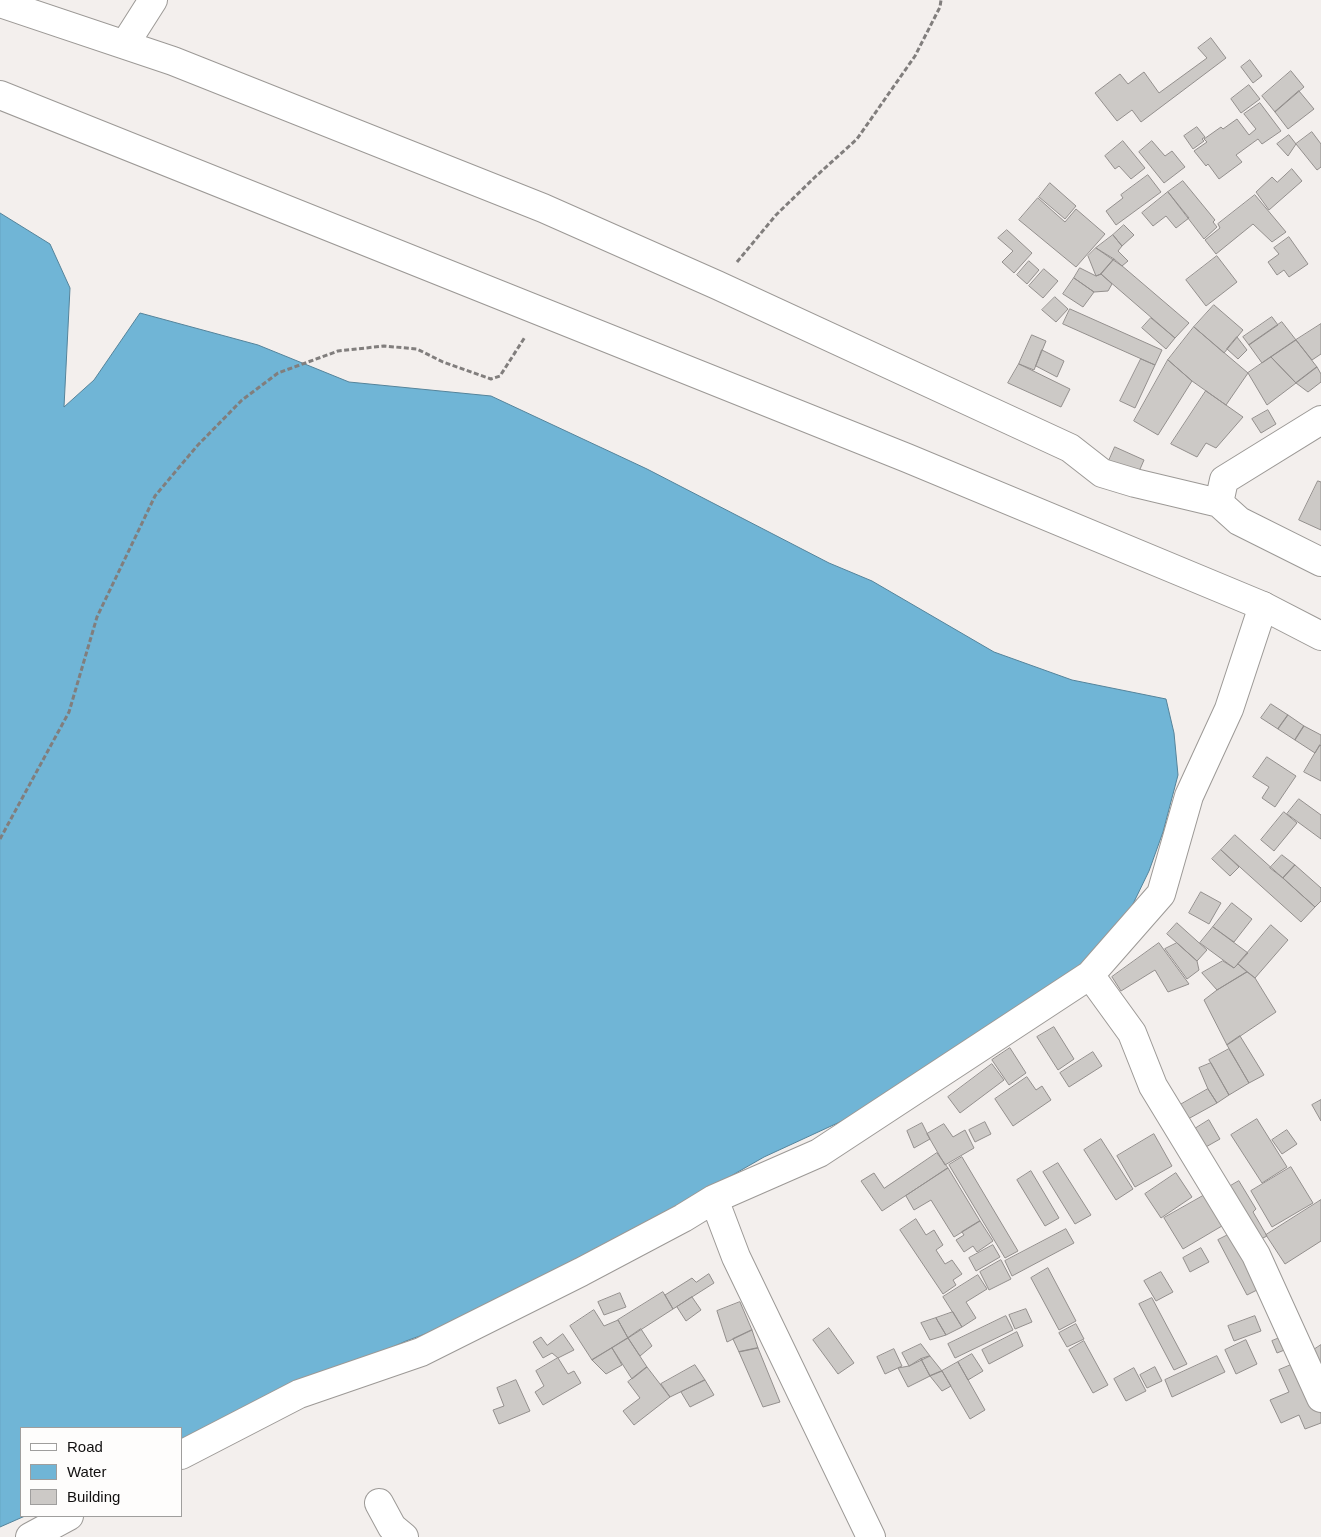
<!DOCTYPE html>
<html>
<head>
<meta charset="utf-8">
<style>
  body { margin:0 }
  #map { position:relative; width:1321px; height:1537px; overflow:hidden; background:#f3efed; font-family:Helvetica,sans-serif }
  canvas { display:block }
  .legend { position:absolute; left:20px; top:1427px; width:162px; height:90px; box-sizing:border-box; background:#fefdfc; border:1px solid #9f9e9d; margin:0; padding:6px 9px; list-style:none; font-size:15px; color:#110f0f }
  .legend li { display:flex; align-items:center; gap:10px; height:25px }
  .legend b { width:25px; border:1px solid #9f9e9d }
</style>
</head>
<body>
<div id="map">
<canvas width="1321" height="1537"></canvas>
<ul class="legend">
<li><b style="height:6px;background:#fff"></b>Road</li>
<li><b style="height:14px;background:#70b5d6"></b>Water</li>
<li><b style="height:14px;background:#ccc9c6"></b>Building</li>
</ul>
</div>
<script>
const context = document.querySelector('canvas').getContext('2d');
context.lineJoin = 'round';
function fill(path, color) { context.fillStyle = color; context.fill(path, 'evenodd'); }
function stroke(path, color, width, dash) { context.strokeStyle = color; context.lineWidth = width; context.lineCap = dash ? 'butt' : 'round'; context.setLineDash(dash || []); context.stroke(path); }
const water = new Path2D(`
  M 0,213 L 50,244 L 70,288 L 64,407 L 94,380 L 140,313 L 258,345 L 349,382 L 491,396 L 647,469 L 829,563 L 872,581 L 994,652 L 1072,680 L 1166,699 L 1174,733 L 1178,775 L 1163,832 L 1149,871 L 1115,941 L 1055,989 L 855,1115 L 764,1157 L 593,1255 L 436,1330 L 406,1341 L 181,1441 L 181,1428 L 21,1428 L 21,1516 L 25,1516 L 0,1527 Z`);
fill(water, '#70b5d6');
stroke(water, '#54839a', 1);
const building = new Path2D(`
  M 1211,38 L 1226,58 L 1141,122 L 1132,110 L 1117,121 L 1095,93 L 1120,74 L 1128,84 L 1144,72 L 1159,93 L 1207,58 L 1198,48 Z
  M 1250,60 L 1262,76 L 1253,83 L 1241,67 Z
  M 1291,71 L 1304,87 L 1275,112 L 1262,96 Z
  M 1249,85 L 1260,99 L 1241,113 L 1231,99 Z
  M 1299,91 L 1314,109 L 1288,129 L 1275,112 Z
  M 1260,103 L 1281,131 L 1262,144 L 1258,139 L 1236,155 L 1242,162 L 1219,179 L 1208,164 L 1206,166 L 1194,151 L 1207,142 L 1204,139 L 1221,127 L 1223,129 L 1237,119 L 1249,135 L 1256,129 L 1244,114 Z
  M 1197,127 L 1205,137 L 1202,139 L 1204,141 L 1193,149 L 1184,136 Z
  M 1312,132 L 1321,144 L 1321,167 L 1317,170 L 1296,144 Z
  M 1289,135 L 1296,144 L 1288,156 L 1277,144 Z
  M 1123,141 L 1145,168 L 1131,179 L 1119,166 L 1115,169 L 1105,156 Z
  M 1152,141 L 1165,156 L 1172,151 L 1185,167 L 1164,183 L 1139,152 Z
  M 1292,169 L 1302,181 L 1269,210 L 1256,192 L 1272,177 L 1277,182 Z
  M 1148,175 L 1161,192 L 1116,225 L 1106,211 L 1123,198 L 1121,195 Z
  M 1183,181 L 1215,220 L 1213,222 L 1217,227 L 1204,239 L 1168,192 Z
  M 1050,183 L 1076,206 L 1065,219 L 1039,197 Z
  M 1168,192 L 1189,218 L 1176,228 L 1166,216 L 1153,226 L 1142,213 Z
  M 1255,195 L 1286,232 L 1272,242 L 1253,224 L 1216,254 L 1205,240 L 1220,228 L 1218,224 Z
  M 1038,198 L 1065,222 L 1076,209 L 1105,234 L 1076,267 L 1019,220 Z
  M 1124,225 L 1134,235 L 1122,246 L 1113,235 Z
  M 1007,230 L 1032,253 L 1014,273 L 1002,262 L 1013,251 L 998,238 Z
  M 1113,235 L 1122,246 L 1118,251 L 1128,261 L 1122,266 L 1096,248 Z
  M 1289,237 L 1308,264 L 1289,277 L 1284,270 L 1277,275 L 1268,262 L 1279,254 L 1274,248 Z
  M 1096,248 L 1114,259 L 1101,274 L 1096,276 L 1088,256 Z
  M 1217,256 L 1237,282 L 1206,306 L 1186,280 Z
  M 1114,259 L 1189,323 L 1175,338 L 1101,274 Z
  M 1029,261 L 1039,270 L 1027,284 L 1017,275 Z
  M 1080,268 L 1096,276 L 1101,274 L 1112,284 L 1108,291 L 1094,292 L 1074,278 Z
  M 1044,269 L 1058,281 L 1043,298 L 1029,286 Z
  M 1074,278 L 1094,292 L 1083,307 L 1063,294 Z
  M 1055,297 L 1068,309 L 1056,322 L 1042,310 Z
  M 1214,305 L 1243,330 L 1224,353 L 1194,327 Z
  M 1070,309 L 1162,350 L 1155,365 L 1063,324 Z
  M 1272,317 L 1278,325 L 1249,345 L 1243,337 Z
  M 1151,318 L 1175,338 L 1166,349 L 1142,328 Z
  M 1282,322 L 1296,340 L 1262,363 L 1249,345 Z
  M 1321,324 L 1321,354 L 1312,360 L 1296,340 Z
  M 1194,327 L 1248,373 L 1226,405 L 1192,381 L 1168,360 Z
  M 1032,335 L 1046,341 L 1034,370 L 1019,364 Z
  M 1237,337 L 1247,350 L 1238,359 L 1227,349 Z
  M 1296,340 L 1317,367 L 1296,383 L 1271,357 Z
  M 1042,350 L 1064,361 L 1057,377 L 1036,366 Z
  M 1271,357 L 1296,383 L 1267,405 L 1248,373 Z
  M 1141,359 L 1155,365 L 1135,408 L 1120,401 Z
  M 1168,360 L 1192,381 L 1158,435 L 1134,421 Z
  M 1019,364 L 1070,389 L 1061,407 L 1008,383 Z
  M 1317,367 L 1321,374 L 1321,382 L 1308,392 L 1296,383 Z
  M 1206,391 L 1243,417 L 1216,448 L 1206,443 L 1197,457 L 1171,444 Z
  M 1268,410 L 1276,424 L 1261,433 L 1252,419 Z
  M 1115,447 L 1144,460 L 1137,476 L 1108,463 Z
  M 1318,481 L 1321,482 L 1321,530 L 1299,520 Z
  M 1271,704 L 1288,715 L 1278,729 L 1261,718 Z
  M 1288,715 L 1304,726 L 1295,740 L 1278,729 Z
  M 1304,726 L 1321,735 L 1321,746 L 1320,745 L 1315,753 L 1295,740 Z
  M 1320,745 L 1321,746 L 1321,781 L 1304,772 Z
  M 1267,757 L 1296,776 L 1275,807 L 1262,798 L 1269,787 L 1253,777 Z
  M 1299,799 L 1321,815 L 1321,839 L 1287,814 Z
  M 1284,812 L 1297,823 L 1274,851 L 1261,840 Z
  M 1235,835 L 1315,907 L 1301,922 L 1221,850 Z
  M 1221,850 L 1239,867 L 1230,876 L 1212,859 Z
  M 1282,855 L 1295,865 L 1283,878 L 1270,868 Z
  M 1295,865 L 1321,888 L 1321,901 L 1315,907 L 1283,878 Z
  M 1201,892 L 1221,903 L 1209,924 L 1189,913 Z
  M 1232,903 L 1252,919 L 1234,942 L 1213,927 Z
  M 1177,923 L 1207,950 L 1197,961 L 1167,934 Z
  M 1271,925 L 1288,940 L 1255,978 L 1238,964 Z
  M 1213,927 L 1248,953 L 1234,968 L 1200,943 Z
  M 1159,943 L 1189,984 L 1168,992 L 1155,970 L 1121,991 L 1112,977 Z
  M 1177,943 L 1197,961 L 1199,970 L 1187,979 L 1165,949 Z
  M 1223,961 L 1234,968 L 1238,964 L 1247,972 L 1217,990 L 1202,973 Z
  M 1247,972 L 1255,978 L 1276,1012 L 1227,1045 L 1204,1000 L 1217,990 Z
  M 1054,1027 L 1074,1059 L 1058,1070 L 1037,1037 Z
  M 1240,1036 L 1264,1075 L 1249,1083 L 1227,1045 Z
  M 1010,1048 L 1026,1073 L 1009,1085 L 992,1060 Z
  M 1229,1049 L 1249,1083 L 1229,1095 L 1209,1060 Z
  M 1093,1052 L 1102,1066 L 1069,1087 L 1060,1073 Z
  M 1211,1063 L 1229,1095 L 1217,1103 L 1208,1089 L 1199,1068 Z
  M 992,1064 L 1004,1080 L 960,1113 L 948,1097 Z
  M 1027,1077 L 1036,1090 L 1042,1086 L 1051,1100 L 1013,1126 L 995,1099 Z
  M 1208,1089 L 1217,1103 L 1188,1119 L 1180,1105 Z
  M 1321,1100 L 1321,1121 L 1312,1105 Z
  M 1257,1119 L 1287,1167 L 1262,1183 L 1231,1135 Z
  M 1209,1120 L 1220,1139 L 1204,1148 L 1193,1130 Z
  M 985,1122 L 991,1134 L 975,1142 L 969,1130 Z
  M 922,1123 L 930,1139 L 914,1148 L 907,1131 Z
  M 944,1124 L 953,1137 L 965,1130 L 974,1148 L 945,1165 L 927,1134 Z
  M 1287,1130 L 1297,1144 L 1282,1154 L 1272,1140 Z
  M 1154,1134 L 1172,1166 L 1135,1187 L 1117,1156 Z
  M 1101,1139 L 1133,1189 L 1116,1200 L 1084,1150 Z
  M 937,1153 L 948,1168 L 882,1211 L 861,1181 L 874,1173 L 884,1188 Z
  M 962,1157 L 1018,1251 L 1005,1258 L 949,1165 Z
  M 1058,1163 L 1091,1215 L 1075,1224 L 1043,1172 Z
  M 1291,1167 L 1313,1203 L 1272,1227 L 1251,1191 Z
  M 948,1168 L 980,1221 L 954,1237 L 931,1200 L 914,1210 L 906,1196 Z
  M 1031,1171 L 1059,1218 L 1045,1226 L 1017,1180 Z
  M 1176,1173 L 1192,1197 L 1161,1218 L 1145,1194 Z
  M 1239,1181 L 1256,1209 L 1253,1212 L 1267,1236 L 1257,1241 L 1227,1188 Z
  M 1210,1192 L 1227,1223 L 1183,1249 L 1164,1218 Z
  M 1321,1200 L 1321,1241 L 1285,1264 L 1266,1235 Z
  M 916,1219 L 926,1235 L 934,1230 L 943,1245 L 936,1250 L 945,1264 L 952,1260 L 962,1274 L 953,1280 L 956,1285 L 943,1294 L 900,1230 Z
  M 980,1221 L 993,1241 L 977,1252 L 973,1246 L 964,1252 L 956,1240 L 964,1235 L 962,1232 Z
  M 1066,1229 L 1074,1243 L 1012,1276 L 1005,1261 Z
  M 1236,1231 L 1263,1287 L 1247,1295 L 1218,1240 Z
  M 993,1245 L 1000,1257 L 976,1271 L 969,1258 Z
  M 1201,1248 L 1209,1262 L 1190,1272 L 1183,1258 Z
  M 1001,1260 L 1011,1279 L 989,1290 L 980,1272 Z
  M 1048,1268 L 1076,1321 L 1059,1330 L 1031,1278 Z
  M 1161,1272 L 1173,1292 L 1156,1301 L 1144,1281 Z
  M 709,1274 L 714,1283 L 673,1309 L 665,1295 L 692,1278 L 696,1282 Z
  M 978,1275 L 987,1289 L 966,1302 L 976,1318 L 962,1327 L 943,1297 Z
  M 663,1292 L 673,1309 L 628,1338 L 618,1320 Z
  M 620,1293 L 626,1307 L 604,1315 L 598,1302 Z
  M 692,1297 L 701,1310 L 686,1321 L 677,1307 Z
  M 1152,1298 L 1187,1364 L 1174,1370 L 1139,1304 Z
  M 740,1302 L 752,1330 L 727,1342 L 717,1311 Z
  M 1026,1309 L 1032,1322 L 1015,1329 L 1009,1315 Z
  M 594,1310 L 604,1326 L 618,1320 L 628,1338 L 592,1360 L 570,1326 Z
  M 953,1312 L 962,1327 L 946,1335 L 936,1318 Z
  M 1006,1316 L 1013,1330 L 955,1358 L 948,1344 Z
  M 1255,1316 L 1261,1331 L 1234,1341 L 1228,1326 Z
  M 936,1318 L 946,1335 L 930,1340 L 921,1323 Z
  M 1076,1324 L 1084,1339 L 1067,1347 L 1059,1333 Z
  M 829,1328 L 854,1363 L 838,1374 L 813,1340 Z
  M 641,1329 L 652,1346 L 640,1356 L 628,1338 Z
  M 752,1330 L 758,1348 L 739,1352 L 733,1339 Z
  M 1017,1332 L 1023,1346 L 989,1364 L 982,1350 Z
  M 563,1334 L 574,1350 L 558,1358 L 552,1353 L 543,1358 L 533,1342 L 541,1337 L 547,1345 Z
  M 1287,1335 L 1292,1347 L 1277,1353 L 1272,1341 Z
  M 628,1338 L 647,1367 L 632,1379 L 612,1348 Z
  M 1246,1340 L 1257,1364 L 1236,1374 L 1225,1350 Z
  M 1084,1341 L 1108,1385 L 1093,1393 L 1069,1350 Z
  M 921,1344 L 930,1356 L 909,1366 L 902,1353 Z
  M 1321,1345 L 1321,1367 L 1312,1351 Z
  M 612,1348 L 622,1365 L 606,1374 L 592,1360 Z
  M 758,1348 L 780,1402 L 763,1407 L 739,1352 Z
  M 894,1349 L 902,1366 L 885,1374 L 877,1357 Z
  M 972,1354 L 983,1371 L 968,1380 L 958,1362 Z
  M 930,1356 L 942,1371 L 930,1376 L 921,1359 Z
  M 1217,1356 L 1225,1372 L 1172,1397 L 1165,1380 Z
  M 558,1358 L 568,1374 L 574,1371 L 581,1383 L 543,1405 L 535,1392 L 544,1386 L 536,1371 Z
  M 921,1359 L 930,1376 L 908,1387 L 898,1368 L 909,1366 Z
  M 958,1362 L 985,1410 L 970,1419 L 942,1371 Z
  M 1298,1362 L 1321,1414 L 1321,1423 L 1305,1429 L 1299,1415 L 1281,1423 L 1270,1400 L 1289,1392 L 1279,1370 Z
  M 695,1365 L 705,1380 L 670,1397 L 661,1384 Z
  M 647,1367 L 670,1397 L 634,1425 L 623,1411 L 640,1398 L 628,1382 Z
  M 1155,1367 L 1162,1381 L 1147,1388 L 1140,1375 Z
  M 1134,1368 L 1146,1391 L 1126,1401 L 1114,1379 Z
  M 942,1371 L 951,1386 L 942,1391 L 930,1376 Z
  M 516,1380 L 530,1411 L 499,1424 L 493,1410 L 504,1406 L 497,1388 Z
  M 705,1380 L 714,1395 L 690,1407 L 681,1392 Z`);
fill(building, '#ccc9c6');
stroke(building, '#938f8d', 1);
const minor = new Path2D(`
  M 0,3 L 173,61 L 543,208 L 717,285 L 1070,448 L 1102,473 L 1135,483 L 1219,503
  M 125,44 L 153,0
  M 1321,420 L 1224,480 L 1219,503 L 1239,521 L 1321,562
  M 1090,975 L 1132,1033 L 1153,1086 L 1256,1255 L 1321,1398
  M 714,1199 L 736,1257 L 871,1537
  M 181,1455 L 299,1394 L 421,1352 L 581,1272 L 683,1218 L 714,1199 L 819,1153 L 1090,975 L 1161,894 L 1189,796 L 1229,709 L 1263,606
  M 379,1503 L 392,1527 L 404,1537
  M 30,1537 L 69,1516`);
const secondary = new Path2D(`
  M 0,95 L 907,458 L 1263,606 L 1321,636`);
stroke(minor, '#9c9996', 30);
stroke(secondary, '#9c9996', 30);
stroke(new Path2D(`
  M 737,262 L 776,215 L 814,178 L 857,139 L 915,56 L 940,7 L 941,0
  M 0,839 L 69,712 L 97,617 L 155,496 L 197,446 L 242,400 L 278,373 L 338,351 L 384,346 L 417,349 L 443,362 L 491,379 L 500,376 L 525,337`), '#817e7d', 3, [5, 2.5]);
stroke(minor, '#fff', 28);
stroke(secondary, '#fff', 28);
</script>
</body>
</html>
